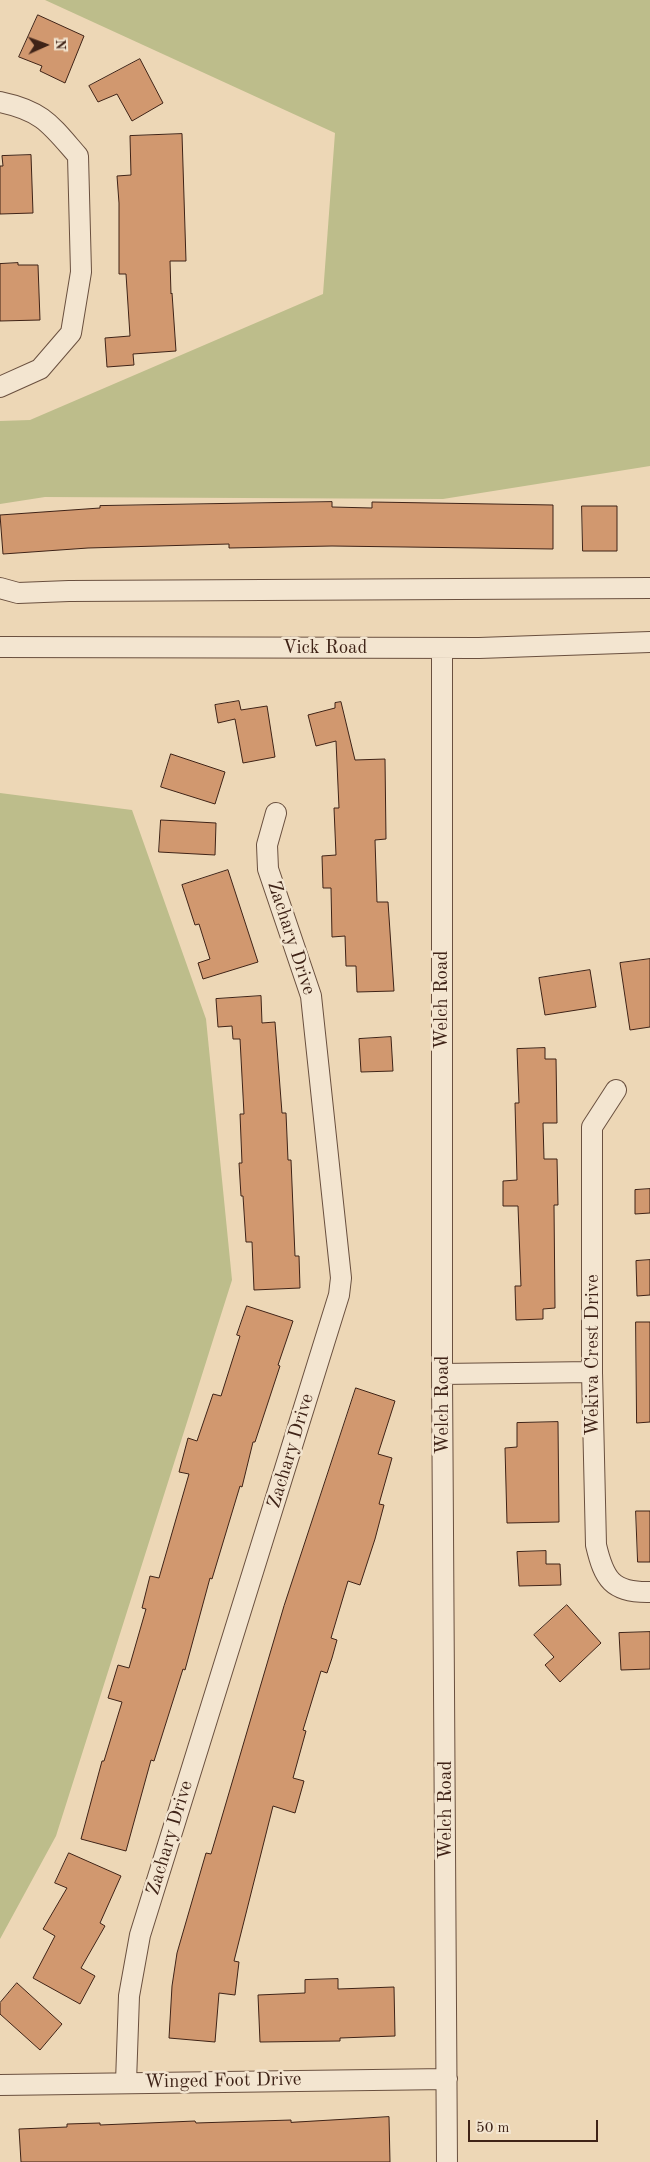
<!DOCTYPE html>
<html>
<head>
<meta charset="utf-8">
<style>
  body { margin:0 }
  #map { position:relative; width:650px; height:2162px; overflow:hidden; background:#edd7b6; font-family:"Old Standard TT",serif }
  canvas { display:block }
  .north { position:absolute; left:20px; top:20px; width:50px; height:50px; -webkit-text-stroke:4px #f3e5d0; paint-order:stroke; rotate:88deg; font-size:14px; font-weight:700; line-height:20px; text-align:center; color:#3f2317 }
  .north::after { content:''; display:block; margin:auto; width:18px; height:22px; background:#3f2317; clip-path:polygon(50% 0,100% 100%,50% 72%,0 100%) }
  .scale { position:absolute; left:468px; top:2120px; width:130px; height:22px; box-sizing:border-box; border:2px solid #3f2317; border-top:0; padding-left:6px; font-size:15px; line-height:18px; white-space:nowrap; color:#3f2317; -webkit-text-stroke:4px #f3e5d0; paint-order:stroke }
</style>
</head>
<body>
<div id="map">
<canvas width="650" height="2162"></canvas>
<div class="north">N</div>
<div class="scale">50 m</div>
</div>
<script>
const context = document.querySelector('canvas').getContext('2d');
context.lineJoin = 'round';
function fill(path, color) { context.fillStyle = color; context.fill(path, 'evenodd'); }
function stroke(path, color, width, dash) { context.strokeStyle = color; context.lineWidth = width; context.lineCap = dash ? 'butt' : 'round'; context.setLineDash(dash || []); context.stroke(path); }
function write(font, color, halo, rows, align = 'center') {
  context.font = font + ' "Old Standard TT",serif'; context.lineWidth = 5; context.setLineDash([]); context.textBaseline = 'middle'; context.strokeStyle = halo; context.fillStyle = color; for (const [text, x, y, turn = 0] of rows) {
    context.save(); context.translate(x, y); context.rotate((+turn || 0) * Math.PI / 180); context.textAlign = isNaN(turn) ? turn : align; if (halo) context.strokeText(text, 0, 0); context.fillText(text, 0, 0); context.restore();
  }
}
fill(new Path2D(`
  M 45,0 L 650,0 L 650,466 L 443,499 L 45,497 L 0,504 L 0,421 L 30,420 L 323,294 L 335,133 Z
  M 0,793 L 132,810 L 206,1019 L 232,1280 L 56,1836 L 0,1939 Z`), '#bdbd8b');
const building = new Path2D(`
  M 38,15 L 84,36 L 65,83 L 40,71 L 42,66 L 19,57 Z
  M 140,59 L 163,103 L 132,121 L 117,94 L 98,102 L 89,86 Z
  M 182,134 L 186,261 L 170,261 L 171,294 L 172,293 L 176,351 L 133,354 L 134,365 L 107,367 L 105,338 L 130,336 L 126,274 L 119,274 L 119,203 L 117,176 L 131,175 L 130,136 Z
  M 31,155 L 33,213 L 0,214 L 0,166 L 3,166 L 2,156 Z
  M 18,263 L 18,265 L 38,265 L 40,320 L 0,321 L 0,264 Z
  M 332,502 L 332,507 L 372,508 L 372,502 L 553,505 L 553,549 L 332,546 L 229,548 L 229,544 L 88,548 L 3,554 L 0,515 L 100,508 L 100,506 Z
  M 582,506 L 617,506 L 617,551 L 583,551 Z
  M 239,701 L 241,710 L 267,706 L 275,757 L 243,763 L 235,719 L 218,723 L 215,705 Z
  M 341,702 L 355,760 L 385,759 L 386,839 L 375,840 L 377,902 L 388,902 L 394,991 L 357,992 L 356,966 L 346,966 L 345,936 L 332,937 L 331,888 L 323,888 L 322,856 L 336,855 L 334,808 L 339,808 L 336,741 L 316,746 L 308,715 L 335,708 L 335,703 Z
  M 171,754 L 225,772 L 215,804 L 161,787 Z
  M 161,820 L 216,823 L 215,855 L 159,852 Z
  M 228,870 L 258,962 L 203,979 L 198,963 L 210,959 L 199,924 L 195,925 L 182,885 Z
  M 650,959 L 650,1027 L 630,1030 L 620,963 Z
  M 590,970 L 596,1007 L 545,1015 L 539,978 Z
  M 261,996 L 262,1023 L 275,1022 L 282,1113 L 286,1113 L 288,1160 L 291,1160 L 295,1256 L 299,1256 L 300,1288 L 254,1290 L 252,1242 L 246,1242 L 243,1196 L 241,1196 L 239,1163 L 242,1163 L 240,1114 L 244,1114 L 240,1039 L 233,1039 L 232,1026 L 218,1027 L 216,999 Z
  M 391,1037 L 393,1071 L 361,1072 L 359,1039 Z
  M 545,1048 L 545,1059 L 556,1059 L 557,1123 L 543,1123 L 544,1159 L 557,1159 L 558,1205 L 554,1205 L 555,1308 L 543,1309 L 543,1319 L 516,1320 L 515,1286 L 521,1286 L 518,1206 L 503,1206 L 503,1181 L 517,1180 L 515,1103 L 519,1103 L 517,1049 Z
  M 650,1189 L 650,1213 L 635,1214 L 635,1190 Z
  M 650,1260 L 650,1295 L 637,1296 L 636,1261 Z
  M 247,1306 L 293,1321 L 278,1365 L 280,1366 L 255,1442 L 253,1442 L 242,1487 L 240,1486 L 212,1579 L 210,1578 L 185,1670 L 183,1669 L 154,1761 L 151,1760 L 126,1851 L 81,1839 L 102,1761 L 104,1761 L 122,1702 L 108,1698 L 118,1665 L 129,1668 L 146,1609 L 142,1608 L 150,1576 L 159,1578 L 189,1474 L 179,1472 L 188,1438 L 197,1441 L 213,1394 L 221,1396 L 240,1336 L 237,1335 Z
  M 636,1322 L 650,1322 L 650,1422 L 637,1423 Z
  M 356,1388 L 395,1401 L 378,1454 L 392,1458 L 379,1504 L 384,1505 L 375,1539 L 360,1585 L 348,1581 L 331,1638 L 337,1640 L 332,1658 L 327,1673 L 321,1671 L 303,1730 L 306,1731 L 293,1778 L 304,1781 L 295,1813 L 273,1806 L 234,1961 L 239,1962 L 235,1995 L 219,1993 L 215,2042 L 169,2038 L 172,1986 L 177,1953 L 206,1853 L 211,1854 L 284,1606 Z
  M 558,1422 L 559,1522 L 507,1523 L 505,1448 L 517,1447 L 517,1423 Z
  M 636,1511 L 650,1511 L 650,1562 L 638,1562 Z
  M 546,1551 L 546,1564 L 560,1564 L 561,1585 L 519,1586 L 517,1552 Z
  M 567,1605 L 601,1643 L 560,1682 L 545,1665 L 554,1657 L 534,1635 Z
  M 650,1632 L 650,1669 L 621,1670 L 619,1633 Z
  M 69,1853 L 121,1876 L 100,1923 L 105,1926 L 81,1968 L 95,1976 L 80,2004 L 33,1978 L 55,1936 L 43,1929 L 67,1888 L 55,1883 Z
  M 338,1979 L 338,1989 L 394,1987 L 395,2036 L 340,2038 L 340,2041 L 260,2042 L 258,1995 L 305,1993 L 305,1980 Z
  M 17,1983 L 62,2024 L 40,2050 L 0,2014 L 0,2003 Z
  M 389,2117 L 390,2162 L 21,2162 L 19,2129 L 67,2127 L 67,2124 L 100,2123 L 100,2125 L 195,2121 L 196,2123 L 291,2120 L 291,2122 Z`);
fill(building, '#d1986f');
stroke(building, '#3f2317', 1);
const minor = new Path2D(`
  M 0,102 C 43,111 51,125 78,156 L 81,272 L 71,333 L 40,369 L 0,387
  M 0,588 L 18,593 L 69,591 L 650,588
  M 0,647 L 479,648 L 650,642
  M 442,648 L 442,1374 L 447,2162
  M 616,1090 L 592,1127 L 592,1372 L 596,1545 C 604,1579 612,1593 650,1592
  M 442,1374 L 592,1372
  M 126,2082 L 129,1996 L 140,1935 L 339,1295 L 341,1278 L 311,996 L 268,869 L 267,845 L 276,813
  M 0,2085 L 447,2079`);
stroke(minor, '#6a503f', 22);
stroke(minor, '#f3e5d0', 20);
write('19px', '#3f2317', '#f3e5d0', [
  ["Vick Road",325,648],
  ["Zachary Drive",291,938,72],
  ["Welch Road",442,1000,-90],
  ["Wekiva Crest Drive",593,1355,-90],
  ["Welch Road",443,1405,-90],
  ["Zachary Drive",291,1451,-73],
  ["Welch Road",446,1810,-90],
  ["Zachary Drive",170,1838,-73],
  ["Winged Foot Drive",223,2081,-1]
]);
</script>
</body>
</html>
